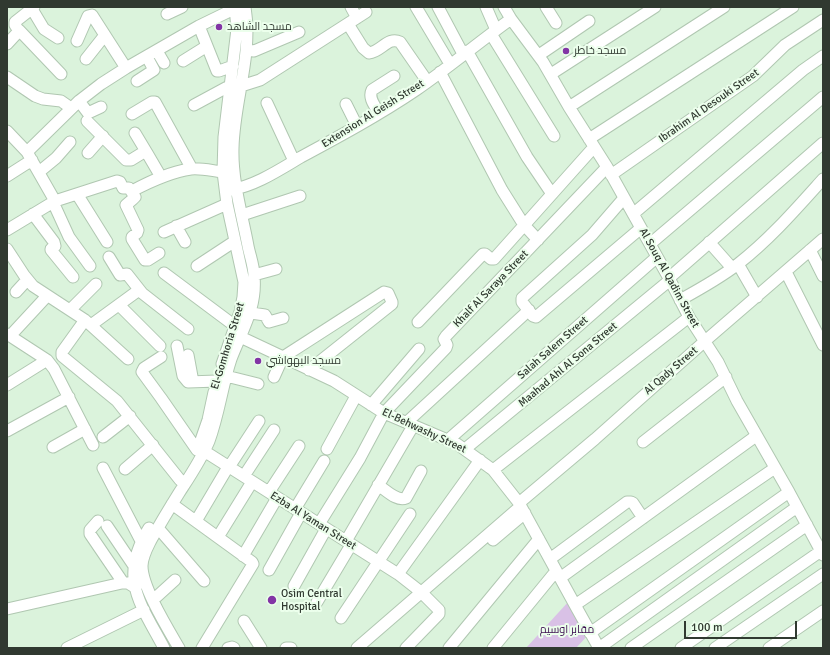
<!DOCTYPE html>
<html>
<head>
<meta charset="utf-8">
<style>
  body { margin:0 }
  #map { position:relative; width:830px; height:655px; overflow:hidden; background:#dbf3dc; font-family:Signika,sans-serif }
  canvas { display:block }
  .frame { position:absolute; inset:0; border:8px solid #303930; pointer-events:none }
  .scale { position:absolute; left:684px; top:621px; width:113px; height:18px; box-sizing:border-box; border:2px solid #303930; border-top:0; padding-left:5px; font-size:12px; line-height:14px; white-space:nowrap; color:#303930; -webkit-text-stroke:3px #ecffec; paint-order:stroke }
</style>
</head>
<body>
<div id="map">
<canvas width="830" height="655"></canvas>
<div class="frame"></div>
<div class="scale">100 m</div>
</div>
<script>
const context = document.querySelector('canvas').getContext('2d');
context.lineJoin = 'round';
function fill(path, color) { context.fillStyle = color; context.fill(path, 'evenodd'); }
function stroke(path, color, width, dash) { context.strokeStyle = color; context.lineWidth = width; context.lineCap = dash ? 'butt' : 'round'; context.setLineDash(dash || []); context.stroke(path); }
function write(font, color, halo, rows, align = 'center') {
  context.font = font + ' Signika,Cairo,sans-serif'; context.lineWidth = 4; context.setLineDash([]); context.textBaseline = 'middle'; context.strokeStyle = halo; context.fillStyle = color; for (const [text, x, y, turn = 0] of rows) {
    context.save(); context.translate(x, y); context.rotate((+turn || 0) * Math.PI / 180); context.textAlign = isNaN(turn) ? turn : align; if (halo) context.strokeText(text, 0, 0); context.fillText(text, 0, 0); context.restore();
  }
}
fill(new Path2D(`
  M 569,601 L 590,633 L 576,648 L 526,648 Z`), '#d9c1e6');
const minor = new Path2D(`
  M 351,7 L 357,18
  M 416,7 L 450,64
  M 438,7 L 463,54
  M 486,7 L 496,30
  M 504,7 L 511,19 L 543,62 L 569,107 L 607,167 L 670,280 L 689,317 L 718,362 L 737,401 L 789,492 L 823,555
  M 546,7 L 556,23
  M 32,9 L 44,29 L 58,38
  M 167,14 L 182,7
  M 348,24 L 363,48 L 369,53 C 381,52 388,36 400,42 L 427,81
  M 199,26 L 217,71 L 219,71 L 233,66
  M 19,30 L 61,74
  M 491,34 L 554,136
  M 77,41 L 88,16 L 92,15 L 126,68
  M 7,44 L 19,31 L 15,25 L 15,22 L 34,7
  M 247,50 L 254,51 L 299,32
  M 157,51 L 164,63
  M 467,51 L 527,157 L 552,194
  M 539,55 L 589,21
  M 86,59 L 105,35
  M 183,61 L 207,46
  M 440,72 L 502,190 L 524,225 L 538,240
  M 551,74 L 655,7
  M 7,77 L 35,96 L 43,99 L 61,101 L 71,108
  M 137,81 L 154,70 L 147,57
  M 241,86 L 260,80 L 366,12
  M 79,101 L 88,113 L 101,107
  M 267,103 L 294,161
  M 346,104 L 357,126
  M 194,105 L 231,85
  M 569,107 L 724,7
  M 379,113 C 375,106 368,98 372,90 L 394,76
  M 132,114 L 152,102 L 155,102 L 192,169
  M 87,121 L 126,160 L 131,160 L 144,152 L 147,153 L 161,177
  M 7,131 L 27,152 L 55,201
  M 135,133 L 147,153
  M 589,139 L 793,7
  M 27,152 L 79,101 L 101,84 L 126,68 L 199,26 L 236,8
  M 88,153 L 103,136
  M 39,172 L 56,158 L 70,142
  M 611,175 L 753,76 L 785,45 L 823,20
  M 7,176 L 32,160
  M 230,190 C 255,186 279,170 301,157 C 340,136 379,115 416,90 C 448,68 479,42 511,19
  M 132,191 C 151,181 170,172 191,169 C 202,168 213,171 223,172
  M 77,194 L 107,242
  M 624,198 L 592,235 L 522,298 L 522,302 L 533,316 L 536,317 L 641,228
  M 53,202 L 69,237 L 90,266
  M 33,214 L 54,242 L 55,246 L 51,249 L 51,250 L 73,277
  M 633,214 L 803,70 L 823,56
  M 242,215 L 300,196
  M 176,226 L 185,242
  M 7,230 L 55,201 L 117,181 L 120,182 L 123,188 L 129,188 L 135,197 L 133,199 L 126,205 L 138,230 L 137,233 L 132,237 L 132,239 L 145,260 L 148,260 L 159,253
  M 164,232 L 227,204
  M 709,242 L 732,268
  M 650,244 L 823,97
  M 7,249 L 24,275 L 33,286 L 85,320 L 128,359
  M 810,250 L 823,276
  M 109,257 L 120,275 L 127,274 L 142,293 L 188,329
  M 738,264 L 757,297
  M 197,266 L 235,241
  M 786,272 L 823,345
  M 164,273 L 235,326
  M 254,275 L 276,269
  M 669,278 L 823,143
  M 16,292 L 27,280
  M 680,300 C 700,289 720,278 738,264 C 770,239 796,209 823,179
  M 119,305 L 160,346
  M 70,310 L 96,284
  M 251,313 L 265,315 L 269,322 L 283,318
  M 85,320 L 62,352 L 62,356 L 117,401 L 180,480
  M 418,322 L 483,254 L 485,254 L 491,259 L 494,259 L 594,147
  M 91,325 L 139,290
  M 7,334 L 47,360 L 54,369 L 93,445
  M 234,334 L 334,381 L 384,413 L 457,444 L 493,470 L 519,503 L 575,605 L 599,648
  M 10,336 L 47,296
  M 177,346 L 183,376 L 188,382 L 217,381
  M 188,355 L 193,382
  M 161,357 L 144,368 L 142,372 L 161,398 L 197,450
  M 222,364 L 240,312 L 243,297 L 244,282 L 227,204 L 223,172 L 224,137 L 237,29 L 235,7
  M 226,376 L 258,384
  M 274,377 L 283,357 L 384,292 L 388,293 L 392,302 L 392,304 L 309,370
  M 7,385 L 47,360
  M 371,405 L 419,349
  M 407,422 L 529,310
  M 7,431 L 69,397
  M 103,437 L 130,416
  M 448,440 L 657,257
  M 643,442 L 726,377
  M 200,443 L 208,420 L 214,392
  M 53,447 L 85,429
  M 327,449 L 356,396
  M 465,449 L 670,280
  M 204,451 L 398,574 L 421,592 L 439,610 L 439,614 L 406,648
  M 229,467 L 259,421
  M 103,468 L 141,541
  M 125,469 L 153,445
  M 493,470 L 689,317
  M 244,476 L 274,430
  M 378,485 C 386,490 397,502 406,498 L 421,471
  M 269,492 L 299,446
  M 519,503 L 595,439 L 705,341 L 823,239
  M 172,504 L 252,562 L 253,564 L 202,648
  M 295,509 L 324,461
  M 98,521 L 90,530 L 90,534 L 122,581
  M 196,521 L 228,467
  M 319,524 L 360,458 L 384,413 L 446,348 L 447,345 L 444,339 L 446,336 L 607,167
  M 107,526 L 134,566
  M 149,528 C 118,578 140,603 164,648
  M 158,528 L 204,581
  M 218,537 L 252,482
  M 493,540 L 525,513
  M 346,541 L 413,426
  M 243,556 L 277,498
  M 550,559 L 627,502 L 631,502 L 633,503 L 643,518
  M 269,570 L 301,513
  M 398,574 L 480,460
  M 560,578 L 756,436
  M 294,586 L 326,529
  M 153,600 L 175,580
  M 317,602 L 351,545
  M 575,605 L 775,468
  M 7,609 L 122,583 L 128,583 L 136,588
  M 341,618 L 410,514
  M 244,621 L 261,648
  M 590,633 L 789,492
  M 67,648 L 144,610
  M 179,648 C 168,629 142,587 142,566 C 142,557 147,548 151,540 C 160,524 169,509 179,493 C 190,476 201,460 209,441 C 219,414 222,386 231,359 C 242,330 257,308 254,276 C 254,266 250,256 248,246 C 242,214 232,181 233,148 C 234,100 253,56 245,7
  M 228,648 L 232,647 L 234,648
  M 286,648 L 291,648
  M 357,648 L 521,506
  M 449,648 L 539,539
  M 493,648 L 556,571
  M 599,648 L 797,507
  M 631,648 L 807,525
  M 681,648 L 821,551
  M 715,648 L 823,574
  M 769,648 L 823,611`);
stroke(minor, '#b0c7b1', 13);
stroke(minor, '#fff', 11);
for (const [x, y, r, color] of [
  [219,27,4,"#8234a5"],
  [566,51,4,"#8234a5"],
  [258,361,4,"#8234a5"],
  [272,600,5,"#8234a5"]
]) { const dot = new Path2D(); dot.arc(x, y, r, 0, 2 * Math.PI); context.fillStyle = color; context.fill(dot); stroke(dot, '#ecffec', 1.5); }
write('11px', '#303930', '#ecffec', [
  ["مسجد الشاهد",227,27],
  ["مسجد خاطر",574,51],
  ["مسجد البهواشي",266,361],
  ["Osim Central",281,594],
  ["Hospital",281,607]
], 'left');
write('11px', '#303930', '#ecffec', [
  ["Ibrahim Al Desouki Street",709,106,-35],
  ["Extension Al Geish Street",373,114,-32],
  ["Al Souq Al Qadim Street",669,278,61],
  ["Khalf Al Saraya Street",491,289,-46],
  ["El-Gomhoria Street",228,346,-73],
  ["Salah Salem Street",553,348,-41],
  ["Maahad Ahl Al Sona Street",568,365,-40],
  ["Al Qady Street",671,371,-41],
  ["El-Behwashy Street",424,431,25],
  ["Ezba Al Yaman Street",313,521,32]
]);
write('11px', '#3e1052', '#ecffec', [
  ["مقابر اوسيم",567,630]
]);
</script>
</body>
</html>
